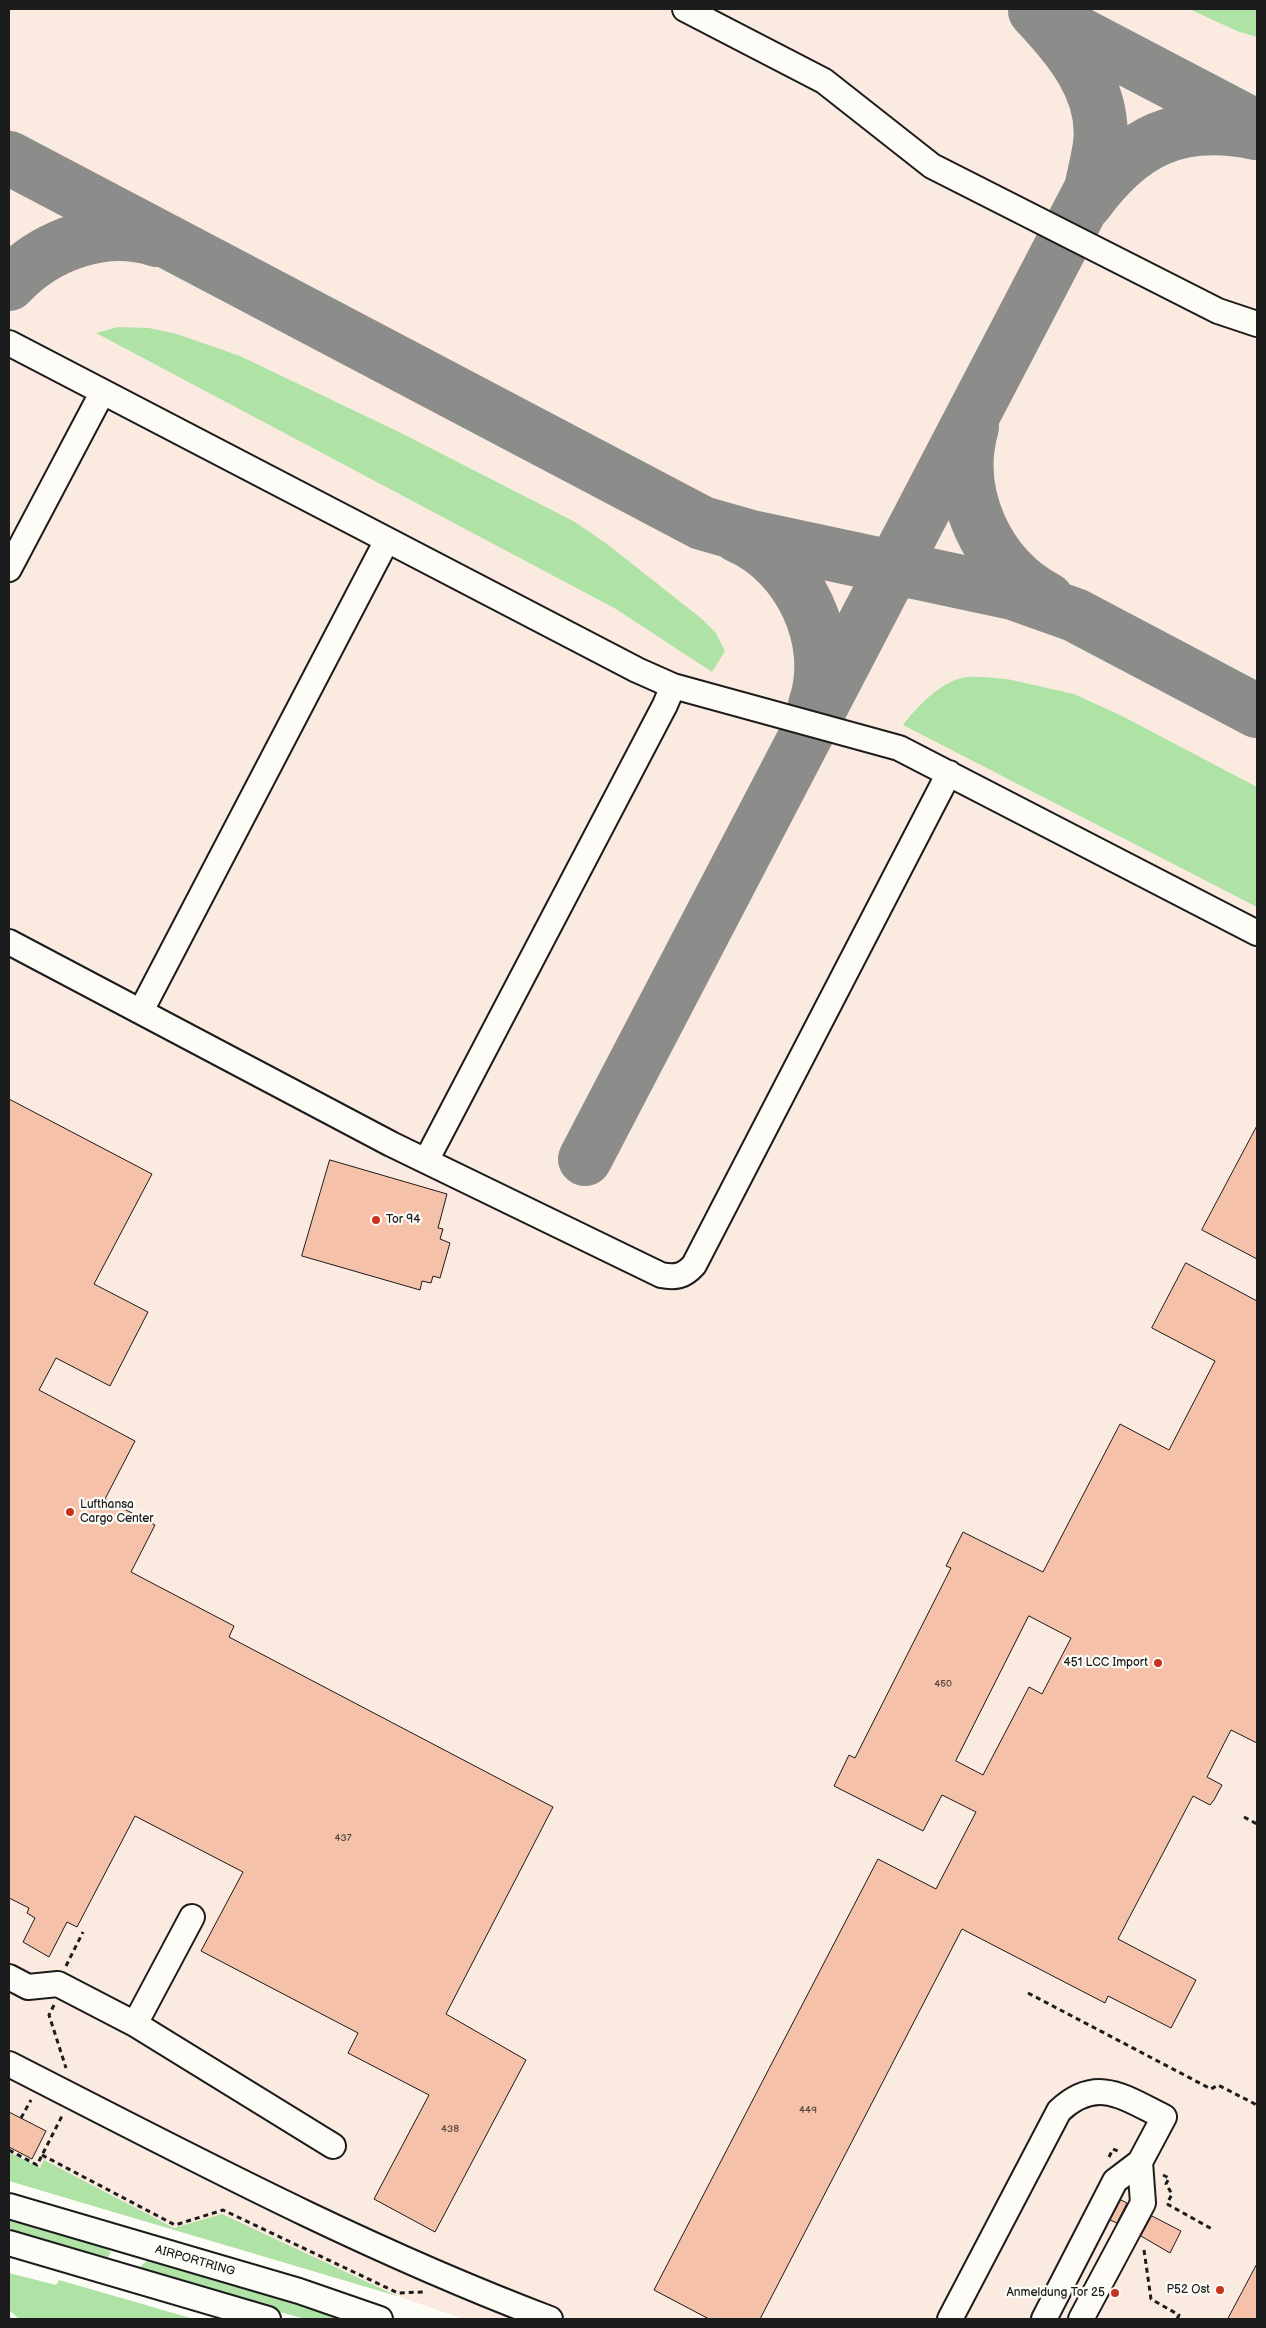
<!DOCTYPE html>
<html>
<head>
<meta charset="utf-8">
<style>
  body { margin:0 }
  #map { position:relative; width:1266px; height:2328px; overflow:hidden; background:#fdfcf7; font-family:"Balsamiq Sans",sans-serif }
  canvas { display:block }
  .frame { position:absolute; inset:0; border:10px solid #1c1c1c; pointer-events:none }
</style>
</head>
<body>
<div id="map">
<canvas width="1266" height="2328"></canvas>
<div class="frame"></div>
</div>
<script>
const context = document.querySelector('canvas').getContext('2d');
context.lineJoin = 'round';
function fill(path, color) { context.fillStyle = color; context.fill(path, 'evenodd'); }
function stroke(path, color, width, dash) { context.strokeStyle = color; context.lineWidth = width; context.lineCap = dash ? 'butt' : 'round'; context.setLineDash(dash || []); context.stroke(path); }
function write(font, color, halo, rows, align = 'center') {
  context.font = font + ' "Balsamiq Sans",sans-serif'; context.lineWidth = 4.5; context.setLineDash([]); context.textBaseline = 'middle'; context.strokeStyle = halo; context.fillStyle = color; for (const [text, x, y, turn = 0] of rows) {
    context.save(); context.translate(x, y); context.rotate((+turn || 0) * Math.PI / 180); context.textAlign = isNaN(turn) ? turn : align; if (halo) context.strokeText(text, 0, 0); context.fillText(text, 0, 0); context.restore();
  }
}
fill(new Path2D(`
  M 9,9 L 1257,9 L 1257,2319 L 464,2319 L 397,2296 L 9,2181 Z`), '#fbeae0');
fill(new Path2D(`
  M 1189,9 L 1257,9 L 1257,37 L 1237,31 Z
  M 118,327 L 149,328 L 177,334 L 240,356 L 401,433 L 575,522 L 607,544 L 702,619 L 716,633 L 725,651 L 712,672 L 616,609 L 96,333 Z
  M 982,677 L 1007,679 L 1074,694 L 1122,716 L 1257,787 L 1257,907 L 903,725 C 917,707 938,684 962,678 C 968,676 976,677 982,677 Z
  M 9,2152 L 40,2168 L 44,2160 L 174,2228 L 222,2214 L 397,2296 L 9,2181 Z
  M 9,2219 L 104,2247 L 111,2252 L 106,2261 L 9,2234 Z
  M 149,2259 L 343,2319 L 305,2319 L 143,2273 L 141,2266 Z
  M 9,2273 L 56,2285 L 59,2280 L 194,2319 L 19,2319 L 9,2310 Z`), '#afe3a5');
stroke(new Path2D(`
  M 1051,19 L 1257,127
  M 9,158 L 702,523 L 751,537 L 1013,593 L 1075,615 L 1257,711
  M 1086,203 C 1131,141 1179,117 1256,133
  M 9,284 C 45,245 104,223 157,240
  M 972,427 C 953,494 987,567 1047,599
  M 738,536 C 799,562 837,641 815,705
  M 585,1159 L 1091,189 C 1094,174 1098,159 1100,144 C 1106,90 1069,47 1035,11`), '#8c8c8a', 54);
const building = new Path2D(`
  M 9,1099 L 152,1174 L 94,1284 L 148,1312 L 110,1386 L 56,1358 L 39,1390 L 135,1441 L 105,1499 L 155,1525 L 131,1572 L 234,1626 L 229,1637 L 553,1807 L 446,2014 L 526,2060 L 435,2232 L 374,2199 L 429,2095 L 348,2053 L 358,2033 L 201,1951 L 243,1872 L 135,1816 L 77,1927 L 67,1922 L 49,1957 L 23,1942 L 35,1918 L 27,1913 L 29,1908 L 9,1898 Z
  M 1257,1126 L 1257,1259 L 1202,1230 Z
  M 330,1160 L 447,1194 L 438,1228 L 443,1229 L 440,1239 L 450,1243 L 440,1278 L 433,1276 L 431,1283 L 422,1281 L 420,1290 L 302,1256 Z
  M 1186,1263 L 1257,1301 L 1257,1743 L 1231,1730 L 1207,1777 L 1222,1785 L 1214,1800 L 1210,1805 L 1193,1796 L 1118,1939 L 1196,1980 L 1171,2028 L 1108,1996 L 1105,2003 L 962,1929 L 760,2319 L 709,2319 L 654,2290 L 878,1859 L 936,1889 L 976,1812 L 942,1795 L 923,1831 L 834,1786 L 849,1755 L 855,1758 L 951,1568 L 946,1566 L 963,1532 L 1043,1572 L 1120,1424 L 1169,1450 L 1215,1361 L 1152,1328 ZM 1029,1616 L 1071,1638 L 1042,1694 L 1029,1687 L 983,1775 L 956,1761 Z
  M 9,2112 L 46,2131 L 32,2159 L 9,2147 Z
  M 1121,2200 L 1127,2203 L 1117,2223 L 1110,2220 Z
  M 1152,2216 L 1181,2231 L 1170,2253 L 1141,2236 Z
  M 1257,2264 L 1257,2319 L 1228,2319 Z`);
fill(building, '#f6c1a9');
stroke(building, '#1c1c1c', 1);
const minor = new Path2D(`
  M 685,9 L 824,81 L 932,166 L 1218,311 L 1257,324
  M 9,343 L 637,670 L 673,686 L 899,748 L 1257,933
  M 9,569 L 102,393
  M 9,942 L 391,1144 L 661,1275 C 676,1278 684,1276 694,1265 L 949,773
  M 141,1011 L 387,540
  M 427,1159 L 665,705 L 673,686
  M 192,1917 L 135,2024 L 333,2146
  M 9,1977 L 28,1987 L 58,1984 L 135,2024
  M 9,2064 C 187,2155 362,2248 550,2319
  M 9,2206 L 299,2291 L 380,2319
  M 9,2243 L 268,2319
  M 950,2319 L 1059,2111 C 1097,2075 1125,2098 1164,2117 L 1140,2162 L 1115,2181 L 1044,2319
  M 1081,2319 L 1143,2203 L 1140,2162`);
stroke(minor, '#1c1c1c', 28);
stroke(new Path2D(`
  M 1244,1817 L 1257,1824
  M 66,1966 L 83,1932
  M 1028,1993 L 1211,2089 L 1218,2085 L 1257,2105
  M 54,2005 L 49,2015 L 66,2068
  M 21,2118 L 31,2100
  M 9,2150 L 37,2165 L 62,2116
  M 42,2155 L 175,2225 L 223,2210 L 398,2293 L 423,2292
  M 1109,2157 L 1113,2149 L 1120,2152
  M 1163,2175 L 1169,2178 L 1166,2184 L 1172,2194 L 1167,2204
  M 1167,2204 L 1212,2229
  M 1144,2250 L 1151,2299 L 1179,2315 L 1177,2319`), '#1c1c1c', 3, [5, 4]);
stroke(minor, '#fdfcf7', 24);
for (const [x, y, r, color] of [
  [376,1220,5,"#c8321e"],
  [70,1512,5,"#c8321e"],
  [1158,1663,5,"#c8321e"],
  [1220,2290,5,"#c8321e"],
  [1115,2293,5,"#c8321e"]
]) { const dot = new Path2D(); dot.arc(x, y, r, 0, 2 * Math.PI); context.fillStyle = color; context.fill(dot); stroke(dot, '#fdfcf7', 2); }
write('10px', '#52453f', null, [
  ["450",943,1684],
  ["437",343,1838],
  ["449",808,2110],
  ["438",450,2129]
]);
write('12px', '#1c1c1c', '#fdfcf7', [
  ["Tor 94",386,1220,"left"],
  ["Lufthansa",80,1505,"left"],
  ["Cargo Center",80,1519,"left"],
  ["451 LCC Import",1148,1663],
  ["P52 Ost",1210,2290],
  ["Anmeldung Tor 25",1105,2293]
], 'right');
write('12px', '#1c1c1c', '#fdfcf7', [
  ["AIRPORTRING",195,2261,16]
]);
</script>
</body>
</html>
